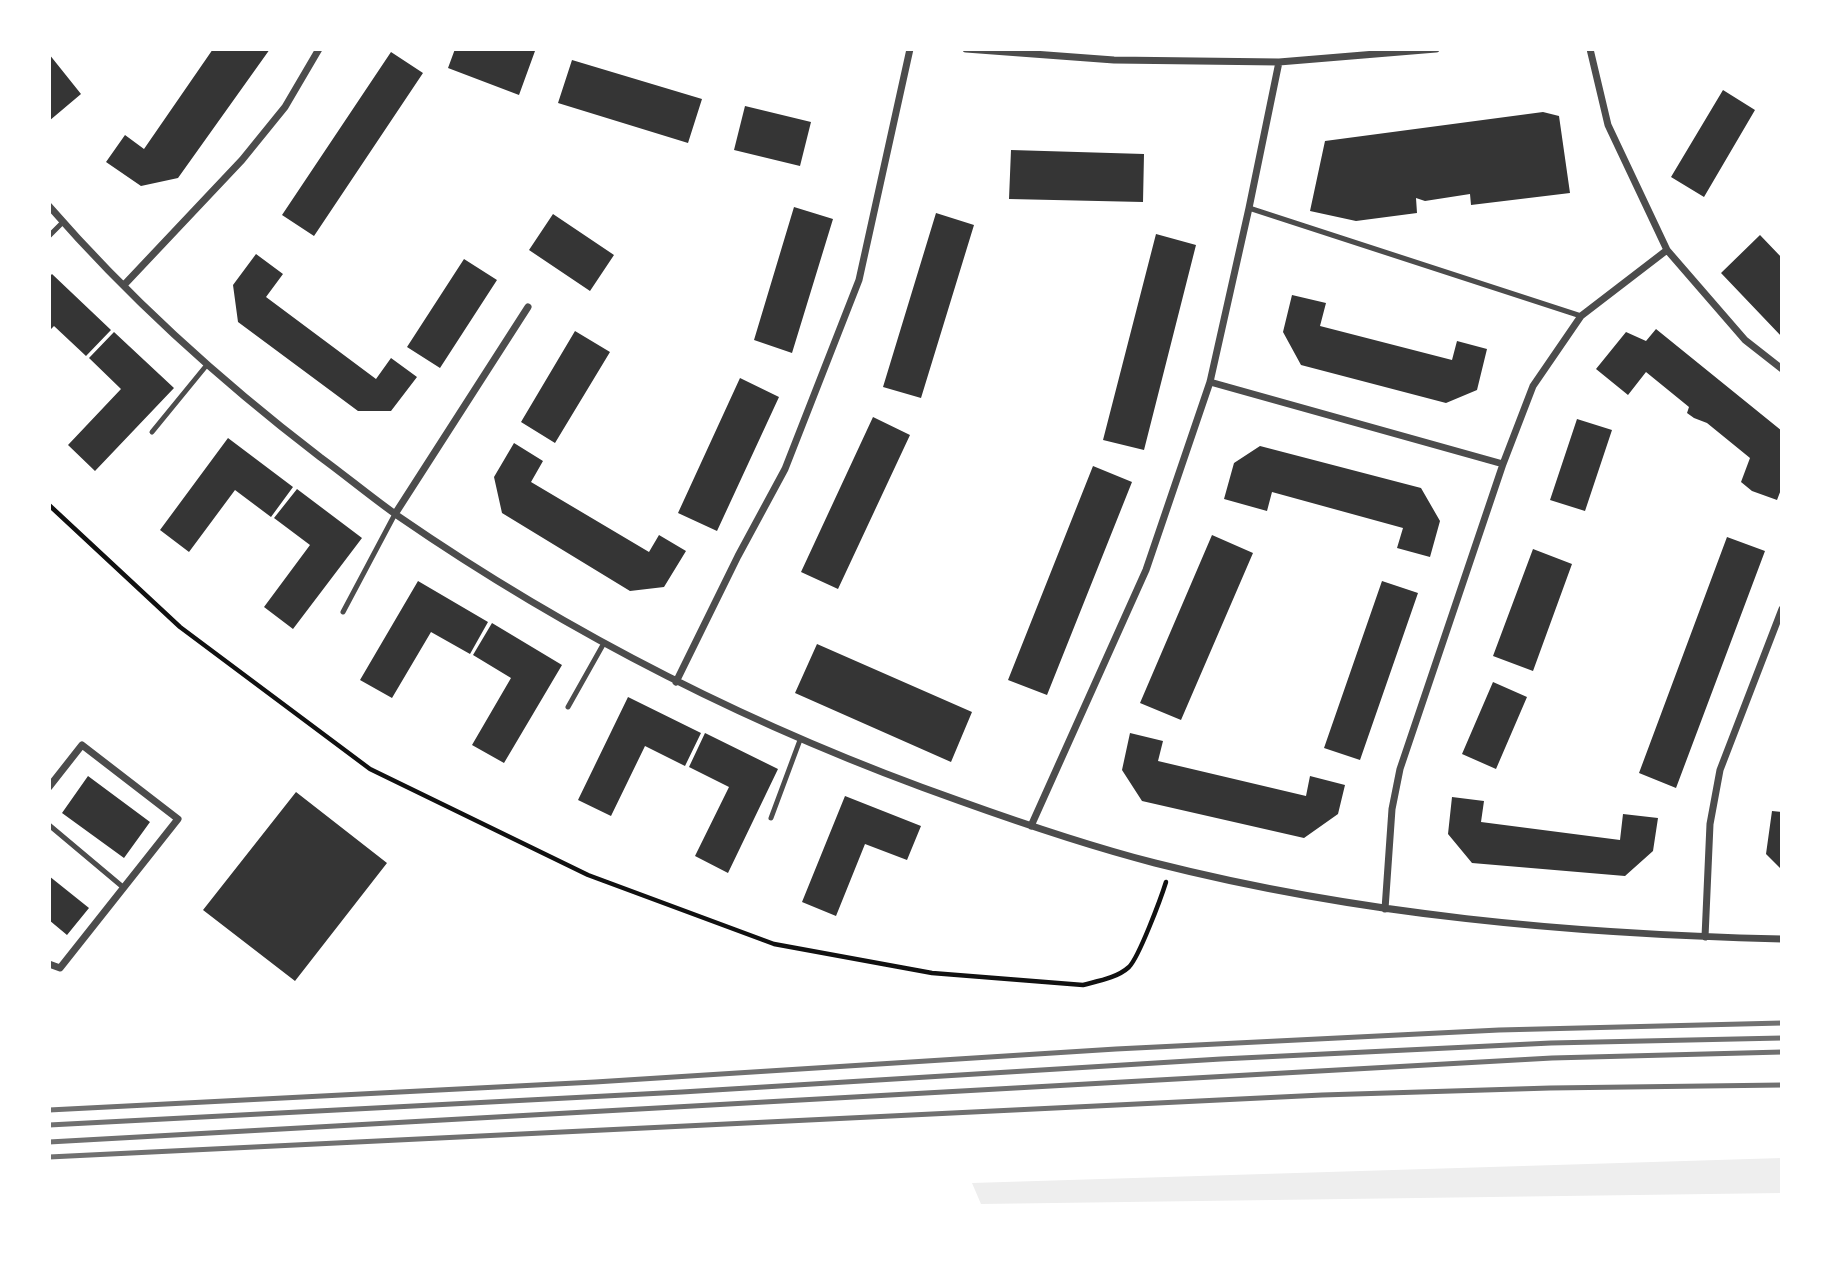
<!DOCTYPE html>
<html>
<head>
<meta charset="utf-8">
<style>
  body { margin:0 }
  #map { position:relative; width:1831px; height:1263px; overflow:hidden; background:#fff; font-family:"Roboto Serif",serif }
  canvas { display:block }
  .frame { position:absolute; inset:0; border:51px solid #fff; pointer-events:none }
</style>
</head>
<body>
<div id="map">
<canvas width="1831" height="1263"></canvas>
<div class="frame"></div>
</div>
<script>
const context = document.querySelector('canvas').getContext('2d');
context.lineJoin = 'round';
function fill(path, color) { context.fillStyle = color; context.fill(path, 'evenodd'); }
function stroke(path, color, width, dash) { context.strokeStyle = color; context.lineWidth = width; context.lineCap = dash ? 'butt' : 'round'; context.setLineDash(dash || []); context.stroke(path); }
fill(new Path2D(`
  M 1782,1158 L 1782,1193 L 981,1204 L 972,1183 Z`), '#eee');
fill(new Path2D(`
  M 213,49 L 270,49 L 178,178 L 141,186 L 106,162 L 125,135 L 144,149 Z
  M 455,49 L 529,49 L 535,51 L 519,95 L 448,68 Z
  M 391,52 L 423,73 L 314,236 L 282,215 Z
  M 49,54 L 81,94 L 49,121 Z
  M 572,60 L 702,99 L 688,143 L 558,103 Z
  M 1723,90 L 1755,110 L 1704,197 L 1671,177 Z
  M 745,106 L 811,122 L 800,166 L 734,150 Z
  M 1543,112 L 1559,116 L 1570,193 L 1471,205 L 1470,194 L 1425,201 L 1416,198 L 1417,213 L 1356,221 L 1310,211 L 1325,141 Z
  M 1011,150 L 1144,154 L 1143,202 L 1009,199 Z
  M 794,207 L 833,219 L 792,353 L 754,340 Z
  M 936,213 L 974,225 L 921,398 L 883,387 Z
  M 553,214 L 614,255 L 590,291 L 529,250 Z
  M 1156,234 L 1196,245 L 1144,450 L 1103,440 Z
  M 1760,235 L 1782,258 L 1782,337 L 1721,273 Z
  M 256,254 L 283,274 L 266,297 L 376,379 L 391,358 L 417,377 L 391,411 L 358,411 L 238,322 L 233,285 Z
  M 464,259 L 497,280 L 440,368 L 407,347 Z
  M 52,274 L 111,330 L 86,356 L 54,326 L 49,331 L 49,277 Z
  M 1292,295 L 1326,303 L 1320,326 L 1452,360 L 1457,341 L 1487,349 L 1477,390 L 1446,403 L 1301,365 L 1283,332 Z
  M 1656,329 L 1782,431 L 1782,487 L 1777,500 L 1752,491 L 1741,482 L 1750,458 L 1707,423 L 1694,418 L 1687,413 L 1689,407 L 1646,372 L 1628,395 L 1596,369 L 1626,332 L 1646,341 Z
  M 575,331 L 610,352 L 555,443 L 521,422 Z
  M 114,332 L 174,388 L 95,471 L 68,445 L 121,389 L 89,358 Z
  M 740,378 L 779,397 L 717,531 L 678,513 Z
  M 873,417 L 910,435 L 838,589 L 801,572 Z
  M 1577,419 L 1612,430 L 1585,511 L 1550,500 Z
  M 228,438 L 293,487 L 271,517 L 235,490 L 189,552 L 160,530 Z
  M 514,443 L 543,461 L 531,482 L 649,552 L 659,535 L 686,551 L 664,587 L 630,591 L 502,513 L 494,477 Z
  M 1260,446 L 1421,488 L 1440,521 L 1430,557 L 1397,548 L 1403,528 L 1272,492 L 1267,511 L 1224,499 L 1234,463 Z
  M 1093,466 L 1132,482 L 1047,695 L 1008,680 Z
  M 297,489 L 362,538 L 293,629 L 264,607 L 310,545 L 274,518 Z
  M 1212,535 L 1253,553 L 1181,720 L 1140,703 Z
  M 1727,537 L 1765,551 L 1676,788 L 1639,773 Z
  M 1533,549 L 1572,564 L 1533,671 L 1493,656 Z
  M 418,581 L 488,622 L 470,654 L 431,632 L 392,698 L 360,680 Z
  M 1382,581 L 1418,593 L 1360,760 L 1324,748 Z
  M 492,623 L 562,665 L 504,763 L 472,745 L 511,678 L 473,655 Z
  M 817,644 L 972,712 L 951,762 L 795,693 Z
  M 1493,682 L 1527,697 L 1496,769 L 1462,754 Z
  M 628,697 L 701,733 L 685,766 L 645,746 L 611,816 L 578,800 Z
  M 705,733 L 778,769 L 728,873 L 695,856 L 729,787 L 689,767 Z
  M 1130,733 L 1163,741 L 1158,761 L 1306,796 L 1310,776 L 1345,785 L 1338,814 L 1304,838 L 1142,801 L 1122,770 Z
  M 88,776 L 150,822 L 124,858 L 62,813 Z
  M 296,792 L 387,863 L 295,981 L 203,910 Z
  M 845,796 L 921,826 L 907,860 L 865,844 L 836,916 L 802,902 Z
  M 1452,797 L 1484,801 L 1481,822 L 1620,840 L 1623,814 L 1658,818 L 1653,851 L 1625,876 L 1472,863 L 1448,834 Z
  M 1772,811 L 1782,812 L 1782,870 L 1766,854 Z
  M 49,876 L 89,908 L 67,935 L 49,920 Z`), '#353535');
stroke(new Path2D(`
  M 49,505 L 180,627 L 370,769 L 588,875 L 774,944 L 932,973 L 1083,985 C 1098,981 1117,978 1129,967 C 1139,957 1161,898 1166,882`), '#111', 4.5);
stroke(new Path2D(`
  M 1249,208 L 1581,316
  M 49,236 L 63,222
  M 152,432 L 206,366
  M 343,612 L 395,514
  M 568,707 L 604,643
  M 771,818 L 800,740
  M 49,825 L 124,888`), '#4c4c4c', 5);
stroke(new Path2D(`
  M 966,49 L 1114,60 L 1279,62 L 1436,49
  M 1590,49 L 1608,125 L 1667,250 L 1745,340 L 1782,369
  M 49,206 C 130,299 222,382 320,457 C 346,476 371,497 398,516 C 572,636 761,731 960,801 C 1024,824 1089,846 1155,863 C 1360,915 1571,934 1782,939
  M 124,285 L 242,160 L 285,107 L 319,49
  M 1210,382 L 1503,464
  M 395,514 L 528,307
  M 676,682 L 738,556 L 785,469 L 859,280 L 910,49
  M 49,787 L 82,745 L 178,819 L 60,968 L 49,964
  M 1031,826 L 1146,570 L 1210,382 L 1249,208 L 1279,62
  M 1385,909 L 1392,809 L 1400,769 L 1503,464 L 1533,386 L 1581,316 L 1667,250
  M 1705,937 L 1710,824 L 1720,770 L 1782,609`), '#4c4c4c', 7);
stroke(new Path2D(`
  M 49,1110 L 595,1082 L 1116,1049 L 1499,1030 L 1782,1023
  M 49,1125 L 682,1092 L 1221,1059 L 1551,1043 L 1782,1038
  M 49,1142 L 1552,1058 L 1782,1052
  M 49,1157 L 1322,1095 L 1550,1088 L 1782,1085`), '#707070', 5);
</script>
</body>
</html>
